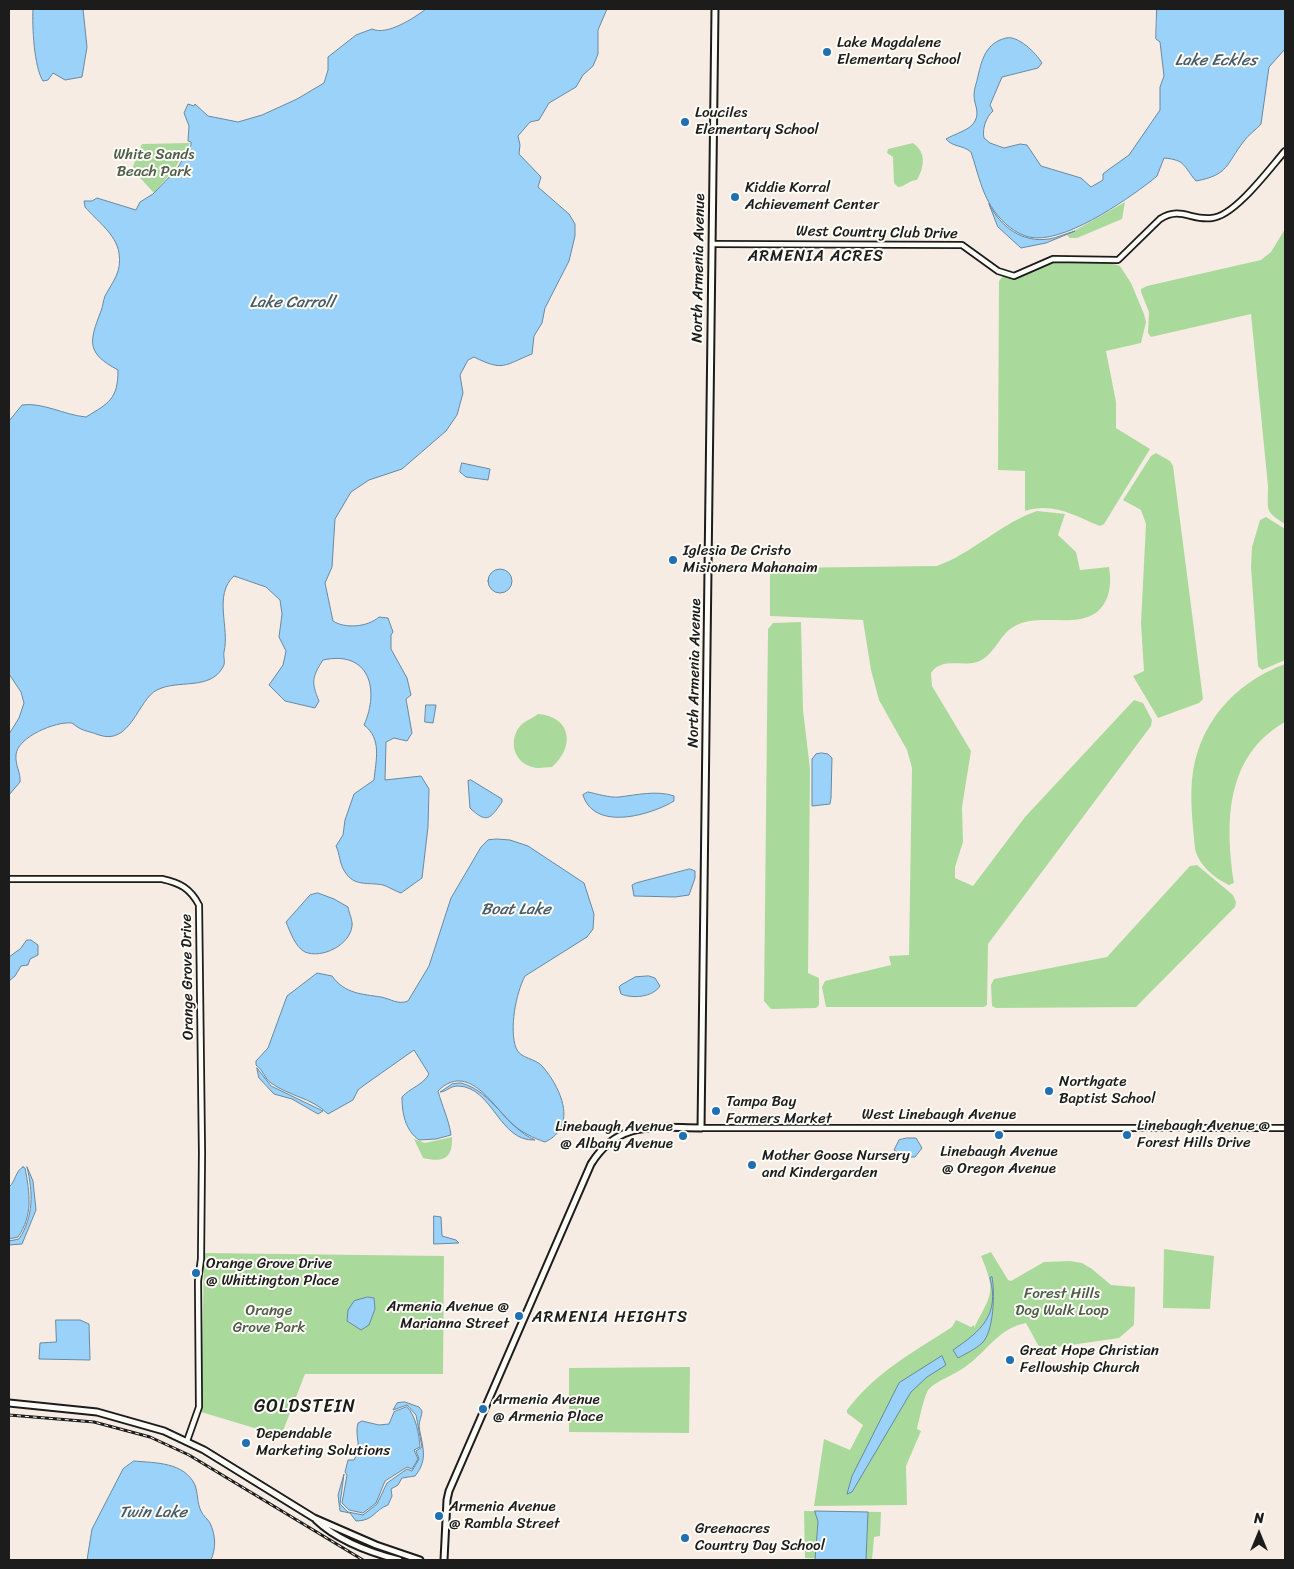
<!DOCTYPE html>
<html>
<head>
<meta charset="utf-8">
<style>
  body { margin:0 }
  #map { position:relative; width:1294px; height:1569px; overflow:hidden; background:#f7ece3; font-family:Sriracha,sans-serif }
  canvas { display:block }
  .frame { position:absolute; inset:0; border:10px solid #1c1c1c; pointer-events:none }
  .north { position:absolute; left:1234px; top:1509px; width:50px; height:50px; -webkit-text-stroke:4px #fdfcf7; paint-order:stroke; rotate:0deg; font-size:14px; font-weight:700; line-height:20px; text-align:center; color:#1c1c1c }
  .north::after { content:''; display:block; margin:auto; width:18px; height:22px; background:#1c1c1c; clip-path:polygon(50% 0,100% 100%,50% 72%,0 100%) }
</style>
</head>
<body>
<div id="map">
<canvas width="1294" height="1569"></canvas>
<div class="frame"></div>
<div class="north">N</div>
</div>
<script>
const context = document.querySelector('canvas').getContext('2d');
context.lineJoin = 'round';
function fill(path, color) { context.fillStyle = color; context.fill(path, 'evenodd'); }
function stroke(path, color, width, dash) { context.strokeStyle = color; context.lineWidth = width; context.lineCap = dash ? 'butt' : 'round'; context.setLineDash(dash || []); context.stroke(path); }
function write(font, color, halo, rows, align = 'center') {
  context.font = font + ' Sriracha,sans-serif'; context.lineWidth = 4; context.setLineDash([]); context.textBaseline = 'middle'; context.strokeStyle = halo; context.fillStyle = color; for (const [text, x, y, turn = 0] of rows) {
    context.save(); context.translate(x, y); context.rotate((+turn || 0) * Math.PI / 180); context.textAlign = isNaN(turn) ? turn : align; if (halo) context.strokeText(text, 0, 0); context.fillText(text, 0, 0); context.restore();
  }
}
fill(new Path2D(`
  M 190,143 L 175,168 L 154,193 L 132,169 L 142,144 Z
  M 913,143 C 927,153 924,167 917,180 C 909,180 905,187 898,187 L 894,183 L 893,157 L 887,153 L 888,149 Z
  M 1125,202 L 1122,219 L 1077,238 L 1070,238 L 1067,235 Z
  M 1285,229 L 1285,524 C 1264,511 1268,510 1268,486 L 1251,314 L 1151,337 L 1148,333 L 1149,312 L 1141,292 L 1141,289 L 1147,286 L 1261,260 L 1271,252 Z
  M 1055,261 L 1104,261 L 1120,266 L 1131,283 L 1144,314 L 1146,322 L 1141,343 L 1106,351 L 1116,402 L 1116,428 L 1150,449 L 1104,524 L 1100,526 C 1074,516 1054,502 1025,511 L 1025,471 L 998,470 L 999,281 L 1003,276 L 1019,277 Z
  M 1156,453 L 1170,461 L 1173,466 L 1203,699 L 1199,703 L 1158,718 L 1133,676 L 1144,671 L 1141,623 L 1146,524 L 1141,510 L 1123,500 L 1151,456 Z
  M 1037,511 L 1065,514 L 1058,535 L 1076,552 L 1080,570 L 1109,567 C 1111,579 1111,593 1104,604 C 1085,633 1042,611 1015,626 C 999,634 995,656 977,662 C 961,667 942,657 931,673 L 932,686 L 971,751 L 962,807 L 963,842 L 955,867 L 955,878 L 973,886 L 1025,817 L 1134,700 L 1143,703 L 1152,720 L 1151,726 L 988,944 L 987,1005 L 984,1007 L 826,1007 L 822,987 L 825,981 L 891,965 L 889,956 L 909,955 L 912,768 L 907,750 L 879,700 L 871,670 L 863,620 L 770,616 L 770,570 L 775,568 L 937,566 C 973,553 1001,523 1037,511 Z
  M 1266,517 L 1285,529 L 1285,660 L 1262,670 L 1258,666 L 1251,567 L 1252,547 L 1260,520 Z
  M 801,622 L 803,710 L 810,769 L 808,973 L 819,978 L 819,1005 L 816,1008 L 771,1009 L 764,1001 L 768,629 L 773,623 Z
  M 1285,664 L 1285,722 C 1225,756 1225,823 1234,883 L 1229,885 C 1214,878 1199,865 1195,849 C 1193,826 1190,802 1192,780 C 1197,725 1234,683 1285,664 Z
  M 538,714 C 572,717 575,747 552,767 C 545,767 538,769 532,767 C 513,762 508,739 521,725 C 525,721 533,718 538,714 Z
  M 1197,865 L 1233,895 L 1236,902 L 1235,907 L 1136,1007 L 996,1008 L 992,1006 L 991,985 L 994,979 L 1107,957 L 1190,866 Z
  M 452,1137 C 453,1158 444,1163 423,1158 L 414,1139 L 425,1143 Z
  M 1164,1249 L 1214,1256 L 1210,1309 L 1163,1308 Z
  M 991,1252 L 1008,1280 L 1011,1281 L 1044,1262 L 1070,1261 L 1082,1263 L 1092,1269 L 1111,1285 L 1135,1287 L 1134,1325 L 1119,1338 L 1043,1349 L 1038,1345 L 1026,1323 C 998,1328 987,1352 965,1367 C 955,1375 937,1380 929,1389 C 924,1395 919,1421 917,1429 L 921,1431 L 906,1466 L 907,1505 L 814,1506 L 824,1439 L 850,1450 L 863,1425 L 847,1413 L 847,1410 C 877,1371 912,1353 952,1327 L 956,1320 L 971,1327 L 974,1325 L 974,1328 C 991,1294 997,1294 981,1256 Z
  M 204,1253 L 444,1256 L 443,1374 L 305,1374 L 281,1436 L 201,1412 Z
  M 690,1367 L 689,1433 L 569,1432 L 569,1368 Z
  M 804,1511 L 881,1512 L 880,1536 L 874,1537 L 872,1560 L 805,1558 Z`), '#a9da9b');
const water = new Path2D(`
  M 33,9 L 83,9 L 87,47 L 82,77 L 65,80 L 53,73 L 48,80 L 43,81 C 34,67 32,26 33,9 Z
  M 426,9 L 607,9 L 598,30 L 598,54 L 593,66 L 583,75 L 576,87 L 549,103 L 539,120 L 530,122 L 518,136 L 520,145 L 519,154 L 541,177 L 538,187 L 569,214 L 575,224 L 575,236 L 569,261 L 545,308 L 542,323 L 534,336 L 532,354 C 504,365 504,372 474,357 L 468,360 L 460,375 L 463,393 L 457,415 L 446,431 L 402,469 L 369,480 L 351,492 L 335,519 L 332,567 L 325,583 L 333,621 C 345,629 368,627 379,617 L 388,618 L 393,632 L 391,635 L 391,649 L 407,678 L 411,695 L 406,699 L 412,733 L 407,741 L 394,738 L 386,742 L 385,780 L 421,776 L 429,789 L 428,827 L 422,878 L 401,893 C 395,891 389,887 383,885 C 369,882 354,887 345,872 C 339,863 340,854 336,846 L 343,835 L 345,820 L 354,794 L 374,780 C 376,759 382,739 364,725 C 380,689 369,650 323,660 C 312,677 311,682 319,701 L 315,708 L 285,701 L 269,685 L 283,665 L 286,651 L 279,637 L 282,614 L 280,600 L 266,587 L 234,576 C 213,595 230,628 224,652 C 223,657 226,662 223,667 C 210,691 178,679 157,690 C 138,699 131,746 99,735 C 86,730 83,732 72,723 C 56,721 17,737 16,755 C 15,765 21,773 20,782 L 9,795 L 9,734 L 19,718 L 24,703 L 21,692 L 9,674 L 9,421 L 22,405 C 43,402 64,415 86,417 C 109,403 118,399 118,370 C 86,353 89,342 101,311 C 103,306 103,301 105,296 C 113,281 122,272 119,253 C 116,234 97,221 85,207 L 84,201 L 92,201 L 97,198 L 136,210 L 140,202 L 153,194 L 177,169 L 191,145 L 191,142 L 188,141 L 189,126 L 184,113 L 188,104 L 194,106 L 195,104 L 208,116 L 238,122 L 262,115 L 297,99 L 324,83 L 328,70 L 328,57 L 356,35 L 372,29 C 387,36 414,18 426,9 Z
  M 1157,9 L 1285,9 L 1285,49 L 1269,67 L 1261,124 C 1256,130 1248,135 1244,141 C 1226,164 1229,175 1196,181 C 1183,166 1186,160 1164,158 L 1157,176 L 1151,181 C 1125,201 1062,245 1029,237 C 1016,234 1003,223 995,212 C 982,195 978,173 971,152 C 963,145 952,147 946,139 C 954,134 971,130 975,121 C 980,111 974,105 974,95 C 974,88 977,82 978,76 C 982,59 986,43 1006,38 C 1018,35 1036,53 1042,63 L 1038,68 L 1002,77 L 990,105 L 993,111 C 986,117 982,129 984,138 L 990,143 L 1004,148 L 1020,144 L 1027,145 L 1041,166 L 1081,178 L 1091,187 L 1103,180 L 1103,174 L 1108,170 L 1129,155 L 1160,110 L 1160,87 L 1164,76 L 1160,42 L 1156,39 Z
  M 989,204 C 1001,227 1022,243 1049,239 C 1057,238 1067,233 1075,231 L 1046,243 L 1021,248 L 998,227 Z
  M 462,463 L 490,469 L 488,480 L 466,477 L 460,472 Z
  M488 581a12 12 0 1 1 24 0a12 12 0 1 1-24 0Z
  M 426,705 L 436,705 L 433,723 L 425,722 Z
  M 822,753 L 828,754 L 832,758 L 831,798 L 830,804 L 812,806 L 812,759 L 816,754 Z
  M 471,780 L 502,799 L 502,802 C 490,819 487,824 470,808 L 468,781 Z
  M 588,792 C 598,794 610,798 619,797 C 636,795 657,790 674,796 L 674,801 C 651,815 594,832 583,795 Z
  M 497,839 L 510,840 L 528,846 L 584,883 L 594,914 L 593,929 L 587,937 L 525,976 C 516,993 509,1029 516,1048 C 520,1059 536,1058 543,1067 C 560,1087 579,1126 545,1142 C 533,1138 521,1132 511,1123 C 493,1106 468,1061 438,1091 C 442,1106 449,1120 451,1135 L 436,1139 L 419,1140 C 405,1130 402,1113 402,1097 C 410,1088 423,1085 429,1074 L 414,1050 L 363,1086 L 358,1090 L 353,1100 L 328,1114 C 312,1098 289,1096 271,1083 C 265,1079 263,1070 256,1065 L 256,1061 L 268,1048 L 287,996 L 317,973 L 332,976 C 345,994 362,994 381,997 C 391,999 398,1005 408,1001 L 429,966 L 451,898 L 481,847 L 488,840 Z
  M 690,869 L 695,871 L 695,878 L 689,895 L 675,897 L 634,896 L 632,885 L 636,883 Z
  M 318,893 L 334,899 L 348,907 C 349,913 353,921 352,926 C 350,945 322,959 305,952 C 295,947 290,931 286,922 L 310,895 Z
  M 27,940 L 31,940 L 38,945 L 38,955 L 30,959 L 28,965 L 21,966 L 15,976 L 9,981 L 9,957 L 20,949 Z
  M 649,976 L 655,978 L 660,986 C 653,997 633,999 621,994 L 619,987 L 621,985 L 635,977 Z
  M 257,1068 L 271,1086 L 323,1111 L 318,1114 L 292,1099 L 274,1094 L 259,1078 Z
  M 461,1083 C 493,1091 505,1127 535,1140 C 499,1142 493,1087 458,1086 C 450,1086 446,1092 440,1092 L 452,1084 Z
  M 907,1138 L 916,1138 L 922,1148 L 915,1157 L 905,1157 L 894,1150 L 899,1140 Z
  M 23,1167 L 25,1168 C 30,1194 33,1215 18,1237 L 9,1239 L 9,1187 C 16,1181 15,1171 23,1167 Z
  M 27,1167 L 33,1181 L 36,1210 L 22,1244 L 9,1245 L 9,1241 L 19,1239 C 34,1216 33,1193 27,1167 Z
  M 434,1216 L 441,1217 L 442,1236 L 456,1240 L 459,1243 L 434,1244 Z
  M 992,1277 C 995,1292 994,1332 982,1343 C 976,1349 965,1354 958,1358 L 953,1350 C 981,1331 1000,1315 990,1278 Z
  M 368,1297 L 374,1298 L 375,1309 L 369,1325 L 361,1330 L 347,1321 L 348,1310 L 354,1301 Z
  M 56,1320 L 80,1320 L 89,1324 L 90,1360 L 39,1359 L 40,1343 L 56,1342 Z
  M 942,1356 L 946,1365 L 927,1377 L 911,1392 L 852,1492 L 847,1494 L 852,1476 L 899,1383 Z
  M 405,1402 L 419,1407 L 422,1411 C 422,1416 419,1421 419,1426 C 422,1446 429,1459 415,1476 L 402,1478 L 398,1485 L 391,1489 L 392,1496 L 388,1505 C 374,1510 374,1521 356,1521 L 350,1513 L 340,1511 L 338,1495 L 344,1474 L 340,1504 L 348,1512 L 363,1515 L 377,1504 L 387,1483 L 407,1469 L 412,1471 L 419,1459 L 416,1451 L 422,1447 L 416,1415 L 407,1405 L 393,1410 L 397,1403 Z
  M 407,1407 C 416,1415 419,1435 420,1447 L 414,1450 L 418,1459 L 412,1469 L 407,1467 L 385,1481 L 376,1503 L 363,1513 L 349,1510 L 342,1503 L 347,1475 L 345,1472 L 348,1460 L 354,1460 C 363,1445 354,1437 358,1423 L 362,1421 L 379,1425 L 389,1424 L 394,1412 Z
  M 134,1461 C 156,1463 184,1462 195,1485 C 198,1493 197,1503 201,1511 C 203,1516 208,1519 210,1523 C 216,1536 216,1548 211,1560 L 87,1560 L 92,1529 L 123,1469 Z
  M 815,1511 L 868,1512 L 866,1560 L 815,1560 L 818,1522 Z`);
fill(water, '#9ad2f9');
stroke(water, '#6889a1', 1);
const minor = new Path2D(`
  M 712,244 L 962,245 L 998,271 L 1014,276 L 1053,259 L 1118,260 L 1160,219 C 1181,206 1191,221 1212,218 C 1235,216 1270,168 1285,151
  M 9,879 L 162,879 C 180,883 190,888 199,905 L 202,1153 L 201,1259 L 198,1281 L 199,1407 L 187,1441
  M 701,1128 L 1285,1128`);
const major = new Path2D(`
  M 9,1403 L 97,1412 L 164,1431 L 204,1450 L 314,1518 L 376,1545 L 420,1560
  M 316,1520 C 337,1540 372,1553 399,1560
  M 444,1560 L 447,1500 L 449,1491 L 591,1164 C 619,1119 656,1128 701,1128 L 715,9`);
stroke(minor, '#1c1c1c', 8);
stroke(major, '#1c1c1c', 9);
stroke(minor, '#fdfcf7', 4.5);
stroke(major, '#fdfcf7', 5);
const rail = new Path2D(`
  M 9,1415 L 94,1422 L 150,1437 L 189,1455 L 363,1560`);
stroke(rail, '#1c1c1c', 3);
stroke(rail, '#fdfcf7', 1, [4]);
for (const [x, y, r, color] of [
  [827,52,5,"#1f6fb2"],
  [685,122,5,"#1f6fb2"],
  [735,197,5,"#1f6fb2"],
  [673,560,5,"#1f6fb2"],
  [1049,1091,5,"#1f6fb2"],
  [716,1111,5,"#1f6fb2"],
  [999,1135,5,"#1f6fb2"],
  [1127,1135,5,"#1f6fb2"],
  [683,1136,5,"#1f6fb2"],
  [752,1165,5,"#1f6fb2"],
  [196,1273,5,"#1f6fb2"],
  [519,1316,5,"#1f6fb2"],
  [1010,1360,5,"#1f6fb2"],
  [483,1409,5,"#1f6fb2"],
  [246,1443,5,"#1f6fb2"],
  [439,1516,5,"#1f6fb2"],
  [685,1538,5,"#1f6fb2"]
]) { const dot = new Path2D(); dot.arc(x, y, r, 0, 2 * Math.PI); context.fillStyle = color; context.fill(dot); stroke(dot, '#fdfcf7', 2); }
write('15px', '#1c1c1c', '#fdfcf7', [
  ["Lake Magdalene",837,43],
  ["Elementary School",837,60],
  ["Louciles",695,113],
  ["Elementary School",695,130],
  ["Kiddie Korral",745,188],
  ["Achievement Center",745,205],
  ["Iglesia De Cristo",683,551],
  ["Misionera Mahanaim",683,568],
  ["Northgate",1059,1082],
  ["Baptist School",1059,1099],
  ["Tampa Bay",726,1102],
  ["Farmers Market",726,1119],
  ["Linebaugh Avenue @",1137,1126],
  ["Forest Hills Drive",1137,1143],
  ["Linebaugh Avenue",673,1127,"right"],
  ["@ Albany Avenue",673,1144,"right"],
  ["Linebaugh Avenue",999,1152,"center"],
  ["@ Oregon Avenue",999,1169,"center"],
  ["Mother Goose Nursery",762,1156],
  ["and Kindergarden",762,1173],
  ["Orange Grove Drive",206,1264],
  ["@ Whittington Place",206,1281],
  ["Armenia Avenue @",509,1307,"right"],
  ["Marianna Street",509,1324,"right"],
  ["Great Hope Christian",1020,1351],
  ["Fellowship Church",1020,1368],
  ["Armenia Avenue",493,1400],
  ["@ Armenia Place",493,1417],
  ["Dependable",256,1434],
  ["Marketing Solutions",256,1451],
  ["Armenia Avenue",449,1507],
  ["@ Rambla Street",449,1524],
  ["Greenacres",695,1529],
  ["Country Day School",695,1546]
], 'left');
write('15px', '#4d5e48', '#fdfcf7', [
  ["White Sands",154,155],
  ["Beach Park",154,172],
  ["Forest Hills",1062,1294],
  ["Dog Walk Loop",1062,1311],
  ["Orange",269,1311],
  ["Grove Park",269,1328]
]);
write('15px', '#1c1c1c', '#fdfcf7', [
  ["West Country Club Drive",877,233,1],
  ["North Armenia Avenue",699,268,-89],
  ["North Armenia Avenue",695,673,-89],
  ["Orange Grove Drive",188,977,-91],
  ["West Linebaugh Avenue",939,1115]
]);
write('italic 16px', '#485c69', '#fdfcf7', [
  ["Lake Eckles",1216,61],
  ["Lake Carroll",292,303],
  ["Boat Lake",516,910],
  ["Twin Lake",153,1513]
]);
context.letterSpacing = '1px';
write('16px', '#1c1c1c', '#fdfcf7', [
  ["ARMENIA ACRES",816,257],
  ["ARMENIA HEIGHTS",610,1318]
]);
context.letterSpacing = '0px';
context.letterSpacing = '1px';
write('18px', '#1c1c1c', '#fdfcf7', [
  ["GOLDSTEIN",305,1407]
]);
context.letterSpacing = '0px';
</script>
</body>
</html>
